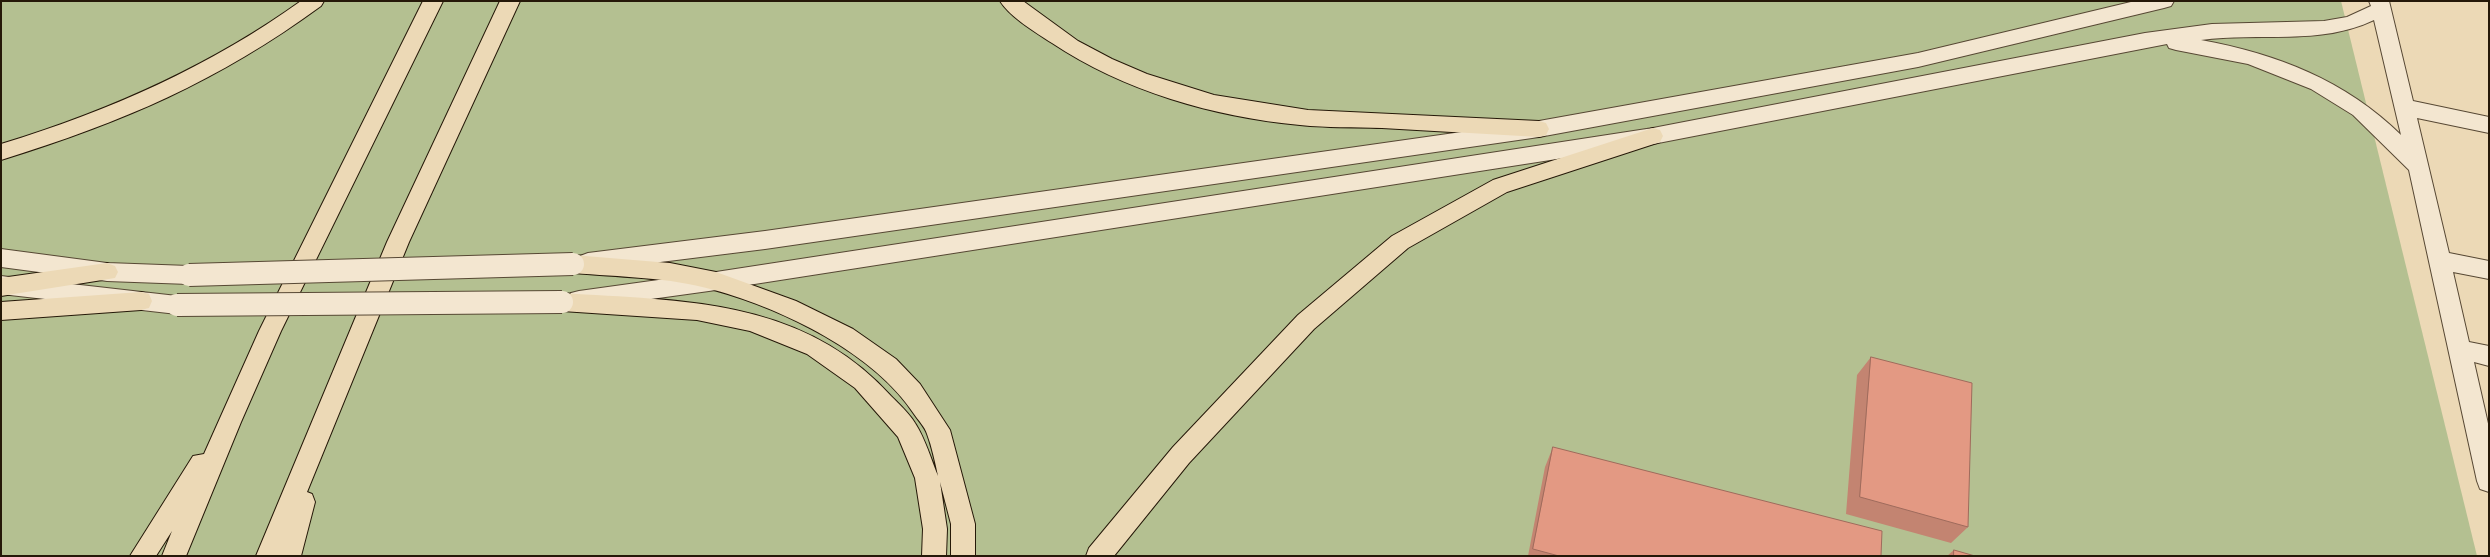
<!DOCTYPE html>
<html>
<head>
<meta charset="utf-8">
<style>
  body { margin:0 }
  #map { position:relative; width:2490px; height:557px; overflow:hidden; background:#ecd9b6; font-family:"Libre Bodoni",serif }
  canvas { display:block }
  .frame { position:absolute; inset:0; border:2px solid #251808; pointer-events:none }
</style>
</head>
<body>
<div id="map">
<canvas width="2490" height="557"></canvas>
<div class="frame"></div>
</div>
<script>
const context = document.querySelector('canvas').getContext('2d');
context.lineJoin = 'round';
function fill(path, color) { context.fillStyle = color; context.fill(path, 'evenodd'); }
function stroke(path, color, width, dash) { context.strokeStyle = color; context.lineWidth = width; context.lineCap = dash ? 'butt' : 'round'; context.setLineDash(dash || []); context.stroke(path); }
fill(new Path2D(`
  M 1,1 L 2341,1 L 2477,556 L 1,556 Z`), '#b4c091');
const minor = new Path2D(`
  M 2135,1 L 2174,1 L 2171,6 L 2164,8 L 1918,67 L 1539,137 L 765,249 L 588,271 L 580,268 L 577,262 L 580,256 L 588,253 L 765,231 L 1539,121 L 1918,53 Z
  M 2369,1 L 2389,1 L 2413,101 L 2489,117 L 2489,133 L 2417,118 L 2449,253 L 2489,261 L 2489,279 L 2453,272 L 2469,342 L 2489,346 L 2489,366 L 2474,362 L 2489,428 L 2489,492 L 2480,489 L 2477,481 L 2409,170 L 2353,115 L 2311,89 L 2248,64 L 2176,50 L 2169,48 L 2167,44 L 1653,144 L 716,290 L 579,309 L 571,307 L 568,300 L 571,293 L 579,291 L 716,272 L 1653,128 L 2145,33 L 2212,24 L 2324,21 L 2347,17 L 2371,6 ZM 2374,20 L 2401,135 C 2345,80 2277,54 2201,40 C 2259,32 2320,46 2374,20 Z
  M 1,249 L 107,263 L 189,266 L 197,269 L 200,275 L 197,281 L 189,284 L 107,281 L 1,267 Z
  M 1,276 L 177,296 L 185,298 L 188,305 L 185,312 L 177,314 L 1,294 Z`);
const major = new Path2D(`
  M 301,1 L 324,1 L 321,6 C 217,82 123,122 1,160 L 1,144 C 109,111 209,67 301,1 Z
  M 423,1 L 443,1 L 281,331 L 241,422 L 186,556 L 162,556 L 172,531 L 156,556 L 130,556 L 193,456 L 204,454 L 259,331 Z
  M 500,1 L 520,1 L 409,242 L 307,492 L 312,494 L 315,502 L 301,556 L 256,556 L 387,242 Z
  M 1000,1 L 1023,1 L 1078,41 L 1112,59 L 1147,74 L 1214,95 L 1308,110 L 1539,121 L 1546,123 L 1549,129 L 1546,135 L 1539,137 C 1487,134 1434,131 1382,128 C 1354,127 1327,128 1300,125 C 1214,117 1124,91 1052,43 C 1035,32 1011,18 1000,1 Z
  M 1653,128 L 1660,130 L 1663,136 L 1660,142 L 1507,192 L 1408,248 L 1314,329 L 1189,463 L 1114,556 L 1086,556 L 1089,548 L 1173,447 L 1298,315 L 1392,236 L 1493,180 Z
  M 573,255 L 670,263 L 716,272 L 796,301 L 853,329 L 896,359 L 920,384 L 950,430 L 975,524 L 975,556 L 951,556 L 951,524 L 940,482 L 947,529 L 946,556 L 922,556 L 923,529 L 915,478 L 898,437 L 855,388 L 807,354 L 750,331 L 697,320 L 562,311 L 554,309 L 551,302 L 554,295 L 562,293 C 683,301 803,298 891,396 C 899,404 909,413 915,423 C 925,438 931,459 938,476 C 935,462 932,447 927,434 C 925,427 918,420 914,414 C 874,353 783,309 714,290 C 669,277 620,277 573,273 L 565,270 L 562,264 L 565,258 Z
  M 107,263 L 115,266 L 118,272 L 115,278 L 1,296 L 1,278 Z
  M 141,292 L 149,294 L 152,301 L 149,308 L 141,310 L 1,320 L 1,302 Z`);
stroke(minor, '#574834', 2);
stroke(major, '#251808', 2);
fill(minor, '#f3e6d0');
fill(major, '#ecd9b6');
const minorBridge = new Path2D(`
  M 189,275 L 573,264
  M 177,305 L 562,302`);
stroke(minorBridge, '#574834', 24, []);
stroke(minorBridge, '#f3e6d0', 22);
fill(new Path2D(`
  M 1871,357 L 1968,527 L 1951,543 L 1846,514 L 1857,375 Z
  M 1553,447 L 1881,556 L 1528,556 L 1545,467 Z
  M 1954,550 L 1975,556 L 1947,556 Z`), '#c38471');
const building = new Path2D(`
  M 1871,357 L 1972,383 L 1968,527 L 1860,497 Z
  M 1553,447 L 1882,531 L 1881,556 L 1559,556 L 1533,549 Z
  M 1954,550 L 1975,556 L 1954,556 Z`);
fill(building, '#e39983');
stroke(building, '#9f6b5c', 1);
</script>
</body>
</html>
